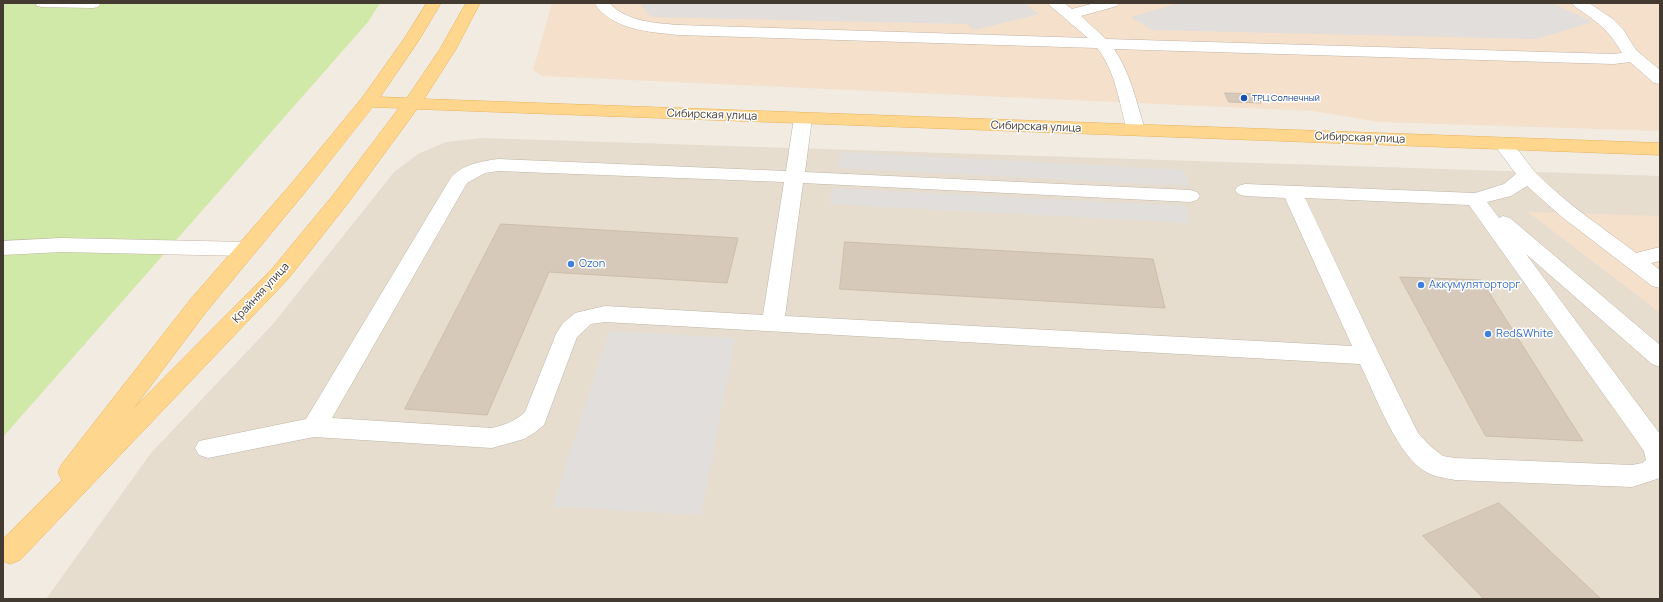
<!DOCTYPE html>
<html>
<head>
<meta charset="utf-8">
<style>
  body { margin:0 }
  #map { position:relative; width:1663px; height:602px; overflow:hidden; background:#f2ebe1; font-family:Manrope,sans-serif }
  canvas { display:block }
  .frame { position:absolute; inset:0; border:4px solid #433b32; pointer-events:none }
</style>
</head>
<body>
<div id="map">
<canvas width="1663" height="602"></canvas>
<div class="frame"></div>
</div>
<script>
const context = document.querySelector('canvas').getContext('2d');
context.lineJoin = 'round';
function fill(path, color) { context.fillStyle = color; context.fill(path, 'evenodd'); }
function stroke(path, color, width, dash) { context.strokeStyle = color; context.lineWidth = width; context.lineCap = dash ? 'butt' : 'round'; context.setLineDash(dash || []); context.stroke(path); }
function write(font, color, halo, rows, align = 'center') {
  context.font = font + ' Manrope,sans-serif'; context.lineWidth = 3; context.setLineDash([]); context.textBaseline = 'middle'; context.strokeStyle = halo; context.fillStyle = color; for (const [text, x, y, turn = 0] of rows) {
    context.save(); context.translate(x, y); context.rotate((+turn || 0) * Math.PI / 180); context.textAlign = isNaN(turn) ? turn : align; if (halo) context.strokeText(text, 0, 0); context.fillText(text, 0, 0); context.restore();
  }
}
fill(new Path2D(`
  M 482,138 L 1660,176 L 1660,599 L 46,599 L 151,453 L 273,324 L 394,172 L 418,154 L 446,142 Z`), '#e6ddcf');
fill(new Path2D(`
  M 552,3 L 1660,3 L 1660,131 L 1379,122 L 1313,111 L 542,76 L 533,70 Z
  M 1528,212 L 1660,216 L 1660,313 Z`), '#f5e0cb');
fill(new Path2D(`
  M 3,3 L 380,3 L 368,22 L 3,437 Z`), '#d0e8a8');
fill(new Path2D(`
  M 640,3 L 1024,3 L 1039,14 L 974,30 L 967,24 L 651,17 Z
  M 1179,3 L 1552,3 L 1593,22 L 1536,39 L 1152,30 L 1131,17 Z
  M 841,152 L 1184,170 L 1189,186 L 839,168 Z
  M 832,188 L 1186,206 L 1191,223 L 830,204 Z
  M 609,331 L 735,338 L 701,515 L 553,506 Z`), '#e1dedb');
const building = new Path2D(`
  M 1225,93 L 1257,94 L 1261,103 L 1229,102 Z
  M 501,224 L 738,238 L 727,283 L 549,272 L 487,415 L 405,409 Z
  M 845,242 L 1153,259 L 1165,308 L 840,289 Z
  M 1400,277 L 1481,280 L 1583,441 L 1486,436 Z
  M 1499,503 L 1601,599 L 1484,599 L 1423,536 Z`);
fill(building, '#d6c9ba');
stroke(building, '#cebdaa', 1);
const minor = new Path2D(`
  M 35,3 L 100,3 L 100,4 L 98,7 L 93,8 L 42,7 L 37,6 Z
  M 594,3 L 609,3 C 628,22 654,23 679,25 L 1088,38 L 1047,3 L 1064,3 L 1072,9 L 1095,3 L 1119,3 L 1117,6 L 1081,16 L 1106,39 L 1614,54 L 1622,53 C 1607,27 1598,23 1574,6 L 1572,3 L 1589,3 L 1613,19 L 1623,29 L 1636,50 L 1660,70 L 1660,84 L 1654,83 L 1630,62 L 1614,64 L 1114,49 C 1131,74 1136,101 1145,130 L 1142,134 L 1136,135 L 1130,134 L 1127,130 C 1119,102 1116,72 1097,48 L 679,35 C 649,32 612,30 594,3 Z
  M 803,113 L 809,114 L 812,118 L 805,172 L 1190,190 L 1197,192 L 1200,196 L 1197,200 L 1190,202 L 803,183 L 785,316 L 1352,346 L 1285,198 L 1245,196 L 1238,194 L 1235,190 L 1238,186 L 1245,184 L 1475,193 L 1504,184 L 1516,174 L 1493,143 L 1496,139 C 1500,138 1504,137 1508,139 C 1513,142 1529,165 1535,172 C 1565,203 1602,227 1636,253 L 1660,247 L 1660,261 L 1651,263 L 1660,270 L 1660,288 L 1652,286 L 1562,217 L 1527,186 L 1511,196 L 1487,202 L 1499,218 L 1503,216 L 1510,218 L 1660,345 L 1660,367 L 1652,364 L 1526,254 L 1660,434 L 1660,478 L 1632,487 L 1455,480 C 1446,478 1436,477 1428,473 C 1398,459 1375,394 1360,364 L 605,322 L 591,324 L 577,337 L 544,425 L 534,433 L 524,439 L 492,448 L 314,437 L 208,458 L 199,455 L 195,448 L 199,441 L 306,419 L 450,179 C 460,165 482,161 498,159 L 786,171 L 794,118 L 797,114 ZM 498,171 L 784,182 L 763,315 L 605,306 L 575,313 L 563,323 L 556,334 L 525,412 C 515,421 505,425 492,428 L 332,418 L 467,183 L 485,173 ZM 1305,198 L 1469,205 L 1644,451 L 1646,460 L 1642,463 L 1632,465 L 1455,458 L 1443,456 L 1430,446 L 1418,433 L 1380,356 Z
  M 61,238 L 246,242 L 253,244 L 256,249 L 253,254 L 246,256 L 61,252 L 3,255 L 3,241 Z`);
const major = new Path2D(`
  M 427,3 L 441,3 L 419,40 L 380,97 L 407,98 L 440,49 L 466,3 L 480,3 L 456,49 L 424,99 L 1660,143 L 1660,155 L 417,109 L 348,203 L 288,279 L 20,560 L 10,564 L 3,561 L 3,539 L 62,480 L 58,472 L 62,464 L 190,300 L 292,183 L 362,98 L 404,39 ZM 373,107 L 399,108 L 334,194 L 272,269 L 134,408 L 206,312 L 306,191 Z`);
stroke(minor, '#c0b5a7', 1);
stroke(major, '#e7b25a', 1);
fill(minor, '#fff');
fill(major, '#ffd68d');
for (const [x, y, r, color] of [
  [1244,98,4,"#1a4fb4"],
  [571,264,4,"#3f7fe0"],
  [1421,285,4,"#3f7fe0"],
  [1488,334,4,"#3f7fe0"]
]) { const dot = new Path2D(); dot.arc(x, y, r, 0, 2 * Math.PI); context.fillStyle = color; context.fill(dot); stroke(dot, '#fff', 1.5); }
write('9px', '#164399', '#fff', [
  ["ТРЦ Солнечный",1252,98]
], 'left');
write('11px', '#433b32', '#fff', [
  ["Сибирская улица",712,115,2],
  ["Сибирская улица",1036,127,2],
  ["Сибирская улица",1360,138,2],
  ["Крайняя улица",261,293,-47]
]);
write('11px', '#366cbe', '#fff', [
  ["Ozon",579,264],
  ["Аккумуляторторг",1429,285],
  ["Red&White",1496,334]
], 'left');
</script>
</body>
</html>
